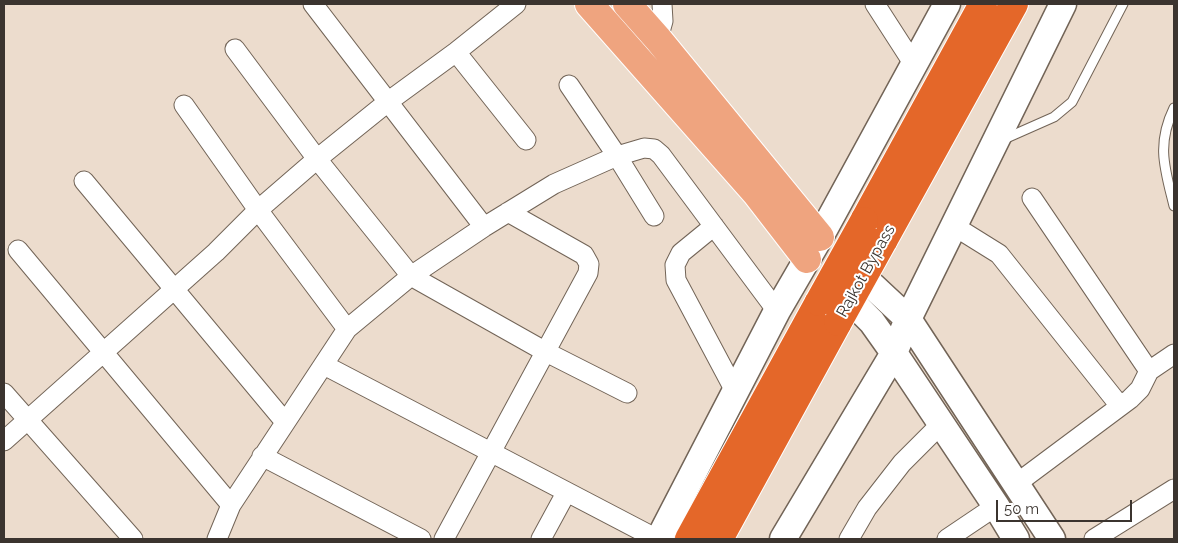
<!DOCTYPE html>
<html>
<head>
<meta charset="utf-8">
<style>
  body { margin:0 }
  #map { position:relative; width:1178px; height:543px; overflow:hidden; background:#ecdccd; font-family:Raleway,sans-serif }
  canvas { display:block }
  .frame { position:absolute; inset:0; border:5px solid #3b342f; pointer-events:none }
  .scale { position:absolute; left:996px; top:500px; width:136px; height:22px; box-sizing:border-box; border:2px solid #3b342f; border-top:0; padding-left:6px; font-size:15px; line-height:18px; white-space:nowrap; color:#3b342f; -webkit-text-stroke:4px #fff; paint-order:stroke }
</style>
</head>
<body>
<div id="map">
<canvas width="1178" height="543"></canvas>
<div class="frame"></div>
<div class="scale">50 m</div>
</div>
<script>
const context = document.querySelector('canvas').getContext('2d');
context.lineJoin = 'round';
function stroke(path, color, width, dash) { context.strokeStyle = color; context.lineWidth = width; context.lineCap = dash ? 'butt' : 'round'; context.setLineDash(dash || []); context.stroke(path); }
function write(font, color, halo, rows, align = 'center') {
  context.font = font + ' Raleway,sans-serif'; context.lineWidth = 4; context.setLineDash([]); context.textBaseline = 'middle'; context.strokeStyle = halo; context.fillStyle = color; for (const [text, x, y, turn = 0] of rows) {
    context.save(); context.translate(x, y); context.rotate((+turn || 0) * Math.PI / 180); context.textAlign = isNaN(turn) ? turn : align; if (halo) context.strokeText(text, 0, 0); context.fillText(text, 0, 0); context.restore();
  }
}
const lane = new Path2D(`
  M 1174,108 C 1156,145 1165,169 1174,206
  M 1002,140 L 1054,117 L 1072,102 L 1123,4`);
const street = new Path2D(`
  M 313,4 L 484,227
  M 875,4 L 913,63
  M 658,39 L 663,21 L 662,4
  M 235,49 L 317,159 L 411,276 L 546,352 L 627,393
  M 456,52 L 526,140
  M 569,85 L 617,156 L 654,216
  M 84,181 L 285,422
  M 1032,198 L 1149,371 L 1174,354
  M 714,226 L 681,253 L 675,265 L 676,280 L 735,391
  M 954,226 L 999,254 L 1120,406
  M 18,250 L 231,505
  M 347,329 L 258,210 L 317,159 L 389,101 L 456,52 L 516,4
  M 324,365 L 657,539
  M 4,393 L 133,539
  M 4,441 L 216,252 L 258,210 L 184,105
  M 262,456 L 421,539
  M 1016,484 L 1130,399 L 1140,389 L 1149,371
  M 217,539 L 231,505 L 347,329 L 411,276 L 484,227 L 554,184 L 617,156 L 644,148 L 654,149 L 661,155 L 777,311
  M 444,539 L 588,273 L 589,264 L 584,255 L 508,212
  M 541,539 L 566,493
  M 849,539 L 867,508 L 902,463 L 941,424
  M 947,539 L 996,506
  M 1094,539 L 1174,489`);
const secondary = new Path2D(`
  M 848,263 L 908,319 L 1052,539
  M 836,286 L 872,322 L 894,353 L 996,506 L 1016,539
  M 659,539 L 777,311 L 820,237 L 947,4
  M 783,539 L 894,353 L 908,319 L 1063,4`);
const primary = new Path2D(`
  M 589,4 L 756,193 L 807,259
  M 627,4 L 658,39 L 820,237`);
const highway = new Path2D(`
  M 864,221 L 983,4
  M 883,241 L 1014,4
  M 689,539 L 819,302
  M 719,539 L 838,322`);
stroke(lane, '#726457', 11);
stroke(street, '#726457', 21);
stroke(secondary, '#726457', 29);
stroke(primary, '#fff', 30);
stroke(highway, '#fff', 30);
stroke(lane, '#fff', 9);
stroke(street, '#fff', 19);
stroke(secondary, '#fff', 26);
stroke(primary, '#efa47f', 28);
stroke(highway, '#e46729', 28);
const highwayBridge = new Path2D(`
  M 819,302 L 864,221
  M 838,322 L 883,241`);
stroke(highwayBridge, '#fff', 30, []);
stroke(highwayBridge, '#e46729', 28);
write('16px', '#3b342f', '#fff', [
  ["Rajkot Bypass",866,271,-61]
]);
</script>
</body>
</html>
